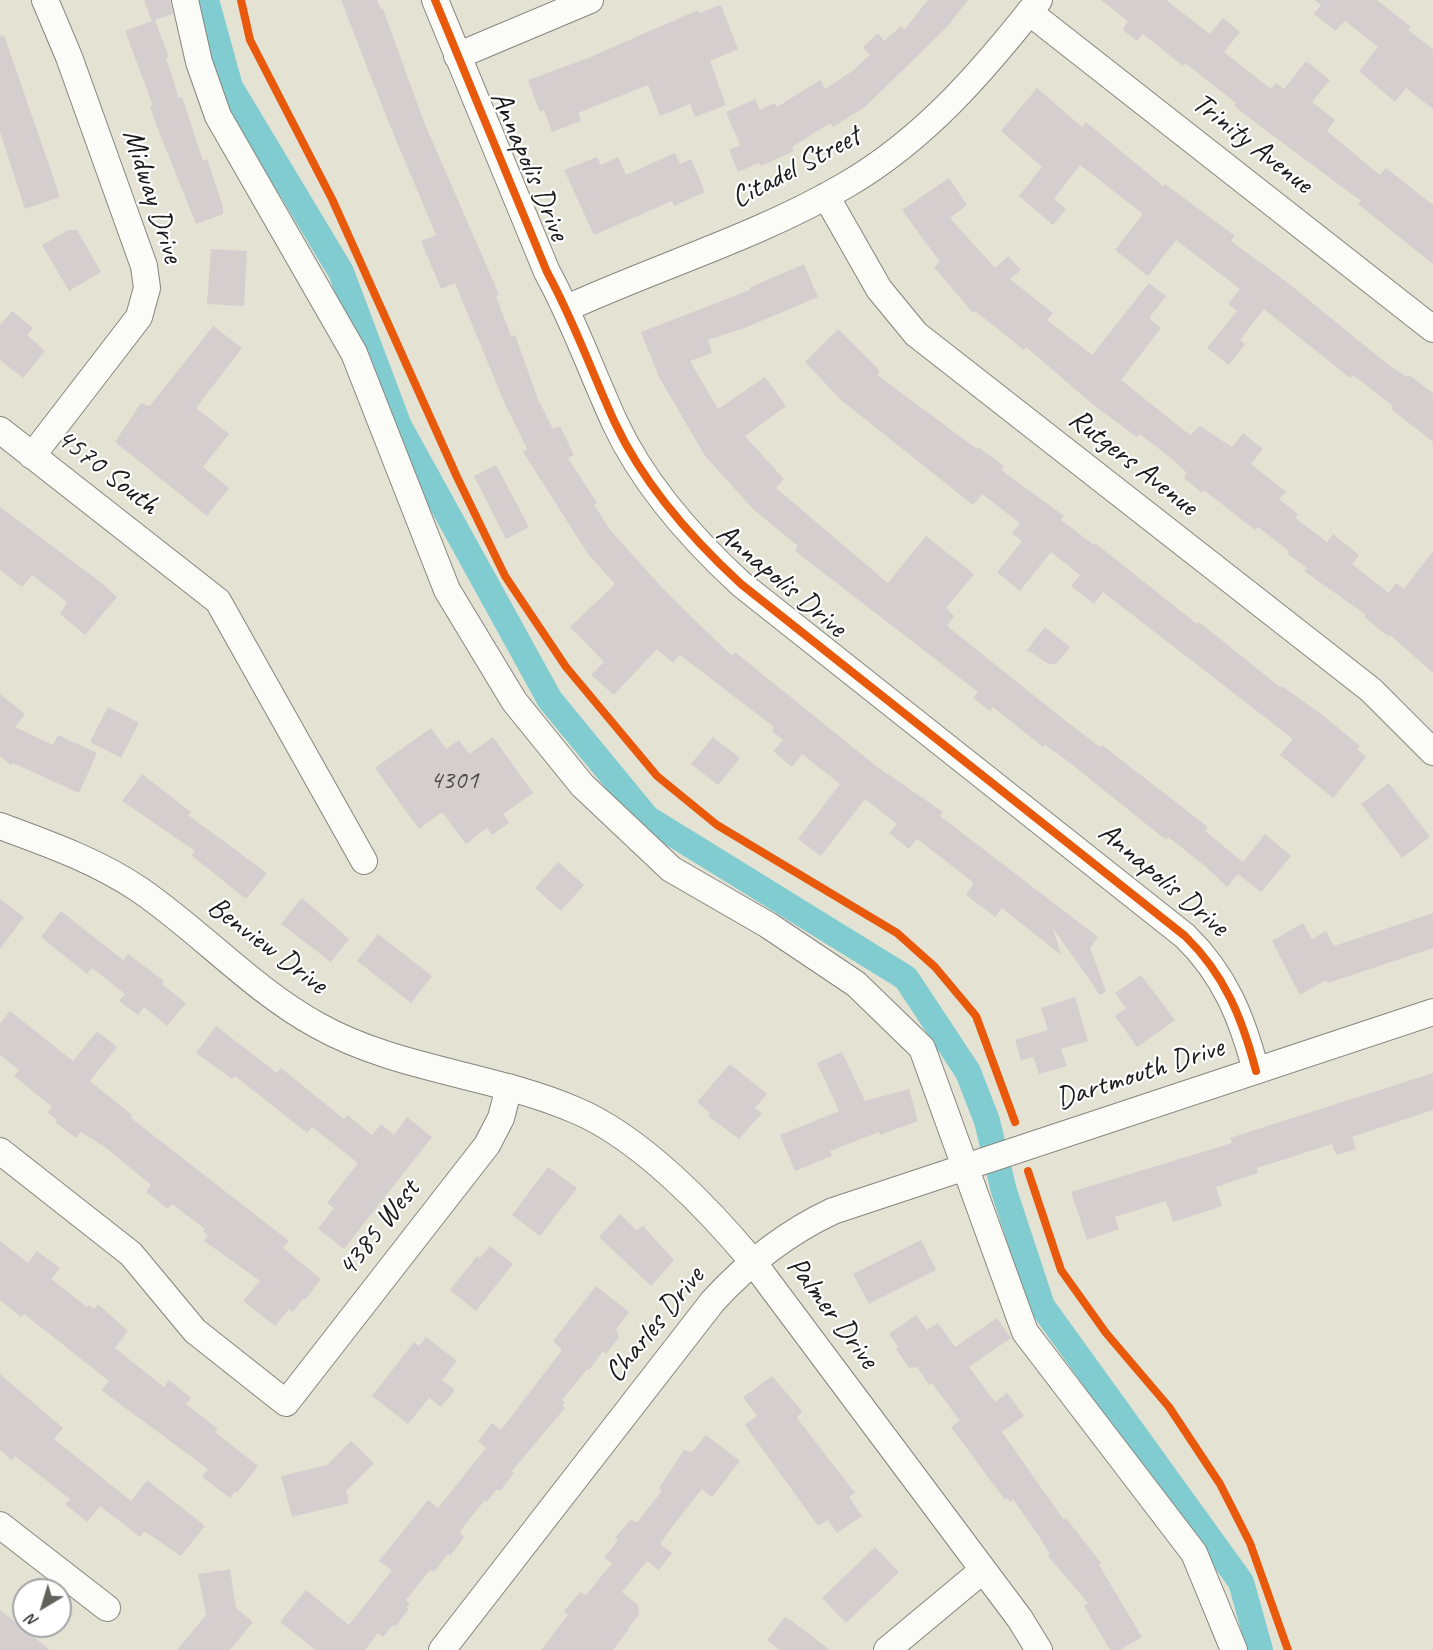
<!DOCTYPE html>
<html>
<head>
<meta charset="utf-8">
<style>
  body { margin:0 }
  #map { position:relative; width:1433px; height:1650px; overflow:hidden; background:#e4e2d3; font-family:Caveat,sans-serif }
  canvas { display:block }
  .north { position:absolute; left:12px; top:1578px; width:60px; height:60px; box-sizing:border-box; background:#fff; border:2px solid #a4a4a4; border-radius:50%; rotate:218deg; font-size:16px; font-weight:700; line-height:24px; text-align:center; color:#1c1c1c }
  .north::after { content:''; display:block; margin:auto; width:21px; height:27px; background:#62615c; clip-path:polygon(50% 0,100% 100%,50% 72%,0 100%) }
</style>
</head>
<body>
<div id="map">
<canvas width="1433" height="1650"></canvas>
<div class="north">N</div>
</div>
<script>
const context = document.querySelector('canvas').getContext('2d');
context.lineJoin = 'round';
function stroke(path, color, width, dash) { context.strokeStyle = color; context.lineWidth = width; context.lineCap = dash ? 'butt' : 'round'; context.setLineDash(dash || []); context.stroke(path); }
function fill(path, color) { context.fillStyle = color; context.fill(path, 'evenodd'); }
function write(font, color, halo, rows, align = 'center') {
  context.font = font + ' Caveat,sans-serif'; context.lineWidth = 4.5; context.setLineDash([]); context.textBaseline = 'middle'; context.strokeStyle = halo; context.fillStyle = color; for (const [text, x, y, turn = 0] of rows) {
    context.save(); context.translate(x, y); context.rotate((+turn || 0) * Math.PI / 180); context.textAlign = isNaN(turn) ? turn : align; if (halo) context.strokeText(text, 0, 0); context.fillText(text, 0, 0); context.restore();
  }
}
stroke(new Path2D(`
  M 206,0 L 230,87 L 341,272 L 399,426 L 550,700 L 647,818 L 906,978 L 968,1072 L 987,1121 L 1004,1191 L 1042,1306 L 1241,1582 L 1260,1650`), '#81ccd0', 26);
fill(new Path2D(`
  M 144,0 L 170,0 L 173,14 L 155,20 L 169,57 L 166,58 L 179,98 L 182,97 L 203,161 L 207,159 L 223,207 L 223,214 L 196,224 L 159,132 L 150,107 L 153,106 L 125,31 L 152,21 Z
  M 341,0 L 377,0 L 381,9 L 383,9 L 424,122 L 494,283 L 499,295 L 496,296 L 511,336 L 515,335 L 538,399 L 553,429 L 560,426 L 574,455 L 568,458 L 597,503 L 594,505 L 611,531 L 667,593 L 732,656 L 735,652 L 876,766 L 943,812 L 940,816 L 1098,937 L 1090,948 L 1106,991 L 1100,995 L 1053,928 L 1061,955 L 1002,908 L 995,917 L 966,895 L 974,883 L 920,841 L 917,839 L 909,849 L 889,833 L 897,824 L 865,799 L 821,856 L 798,839 L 840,784 L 802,754 L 792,767 L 773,751 L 783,740 L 772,731 L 774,727 L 680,655 L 673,663 L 657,649 L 614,695 L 591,675 L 604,662 L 570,627 L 615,584 L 588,554 L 523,452 L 527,449 L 504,402 L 455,283 L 441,289 L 421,241 L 436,235 L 386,116 Z
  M 928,0 L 968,0 L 947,27 L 865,107 L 833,127 L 830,123 L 792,147 L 794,151 L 761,166 L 759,163 L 738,172 L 729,150 L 740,145 L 726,112 L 755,99 L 760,110 L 775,103 L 777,107 L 820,80 L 825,89 L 851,72 L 870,55 L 863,47 L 878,33 L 884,41 L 901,26 L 904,30 Z
  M 1101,0 L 1166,0 L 1210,34 L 1223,18 L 1240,32 L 1224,52 L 1271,89 L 1276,83 L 1284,89 L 1306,61 L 1330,80 L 1312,102 L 1335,120 L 1327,131 L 1380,175 L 1386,168 L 1433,205 L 1433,264 L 1358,204 L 1361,201 L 1260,126 L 1234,106 L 1236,103 L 1204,78 L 1185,63 L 1183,66 L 1143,34 L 1137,41 L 1123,30 L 1128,21 Z
  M 1314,0 L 1377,0 L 1411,27 L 1408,30 L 1433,49 L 1433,109 L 1406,88 L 1395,102 L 1359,71 L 1378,47 L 1345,21 L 1335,31 L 1314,14 L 1321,5 Z
  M 721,5 L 738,49 L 710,61 L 726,105 L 695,117 L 690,104 L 660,116 L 648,85 L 578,113 L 581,121 L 552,132 L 544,110 L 540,112 L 528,80 L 588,58 L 698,10 L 699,13 Z
  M 4,35 L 60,197 L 25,209 L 0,132 L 0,36 Z
  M 1037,88 L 1082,127 L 1086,122 L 1163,186 L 1165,184 L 1235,236 L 1231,241 L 1288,283 L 1386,363 L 1407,377 L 1409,375 L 1433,393 L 1433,442 L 1391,409 L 1393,406 L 1353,375 L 1350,378 L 1264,309 L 1240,340 L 1245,344 L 1229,365 L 1207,348 L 1237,311 L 1228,304 L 1240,289 L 1176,240 L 1148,276 L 1115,250 L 1143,214 L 1080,165 L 1054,199 L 1066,209 L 1053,225 L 1019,196 L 1042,167 L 1001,131 Z
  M 675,153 L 680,164 L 691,159 L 705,192 L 674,206 L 672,201 L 594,235 L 564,170 L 597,157 L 601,165 L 618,157 L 626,175 Z
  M 949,178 L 967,205 L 950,218 L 995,268 L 1008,256 L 1021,270 L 1010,279 L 1053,313 L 1047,320 L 1092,355 L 1149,283 L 1166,296 L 1149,318 L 1161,328 L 1121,380 L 1190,435 L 1200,426 L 1232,447 L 1243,433 L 1263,449 L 1251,464 L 1286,492 L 1279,499 L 1298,514 L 1295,518 L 1327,542 L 1333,534 L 1359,555 L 1352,564 L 1389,593 L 1396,583 L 1404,589 L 1433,551 L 1433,673 L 1390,635 L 1389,637 L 1364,617 L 1366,615 L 1304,571 L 1307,568 L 1288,554 L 1289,551 L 1258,527 L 1255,530 L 1204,490 L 1202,493 L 1184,478 L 1187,473 L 1172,459 L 1140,434 L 1137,437 L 1096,407 L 1026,347 L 1024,350 L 975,311 L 973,313 L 934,267 L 940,262 L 902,210 Z
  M 69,230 L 77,230 L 101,272 L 69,291 L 42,245 Z
  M 211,249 L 247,251 L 244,306 L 207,304 Z
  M 804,264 L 818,297 L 747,327 L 708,340 L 712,353 L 690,361 L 718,409 L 765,377 L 786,406 L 745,436 L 784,479 L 776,488 L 888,583 L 926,536 L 974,574 L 946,608 L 954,616 L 947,626 L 1062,718 L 1100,747 L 1102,745 L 1208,827 L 1205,831 L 1243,862 L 1265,834 L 1291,856 L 1261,892 L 1238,874 L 1227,887 L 1205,866 L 1168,837 L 1166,840 L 1065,759 L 1045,745 L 1043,747 L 993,707 L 990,711 L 973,698 L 978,692 L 795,551 L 798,546 L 754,510 L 705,456 L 659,377 L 641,332 L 750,290 L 749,288 Z
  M 12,311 L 33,328 L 27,335 L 45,351 L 23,378 L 0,360 L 0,325 Z
  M 213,326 L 242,348 L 196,408 L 229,434 L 203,467 L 229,488 L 207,516 L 115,442 L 141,403 L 150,406 Z
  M 838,329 L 880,371 L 877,375 L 977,449 L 978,447 L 1004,466 L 1001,470 L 1064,516 L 1061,520 L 1094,545 L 1095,543 L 1197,624 L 1199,622 L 1280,687 L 1282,686 L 1325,717 L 1360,746 L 1357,749 L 1366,757 L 1333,798 L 1280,755 L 1293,739 L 1103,592 L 1094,604 L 1071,586 L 1080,575 L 1051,552 L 1020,591 L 997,572 L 1022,541 L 1012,533 L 1020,523 L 982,494 L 973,505 L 841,400 L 805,362 Z
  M 496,465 L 529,527 L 506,539 L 474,476 Z
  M 0,507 L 103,584 L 117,597 L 85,635 L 60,614 L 67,602 L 32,575 L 22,587 L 0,570 Z
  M 1045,627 L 1070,647 L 1056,664 L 1049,664 L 1027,650 Z
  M 0,694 L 25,714 L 15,727 L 53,745 L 58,735 L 97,753 L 79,793 L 13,763 L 11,765 L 0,756 Z
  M 108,707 L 139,723 L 121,758 L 90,742 Z
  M 431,728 L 446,749 L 459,740 L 469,754 L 493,737 L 533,793 L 503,814 L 509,823 L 492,835 L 487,828 L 466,844 L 442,812 L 419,829 L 375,768 Z
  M 713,737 L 740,758 L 718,785 L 691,764 Z
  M 142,774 L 191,812 L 188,815 L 267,873 L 246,899 L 191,855 L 195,851 L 122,801 Z
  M 1389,783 L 1430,837 L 1402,858 L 1361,804 Z
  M 558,862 L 584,885 L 561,911 L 535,888 Z
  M 302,898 L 349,939 L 331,962 L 281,924 Z
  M 0,899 L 24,917 L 0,949 Z
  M 61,911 L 123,960 L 128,954 L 164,981 L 162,984 L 186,1003 L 167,1026 L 144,1007 L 138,1015 L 119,1001 L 125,994 L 92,968 L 87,974 L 41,937 Z
  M 1433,913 L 1433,948 L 1328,983 L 1326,980 L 1300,995 L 1272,941 L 1303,923 L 1312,939 L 1326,931 L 1334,946 Z
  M 378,934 L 432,976 L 411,1003 L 357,961 Z
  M 1141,975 L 1175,1020 L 1137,1047 L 1115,1016 L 1126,1008 L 1115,993 Z
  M 1075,997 L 1088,1041 L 1061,1049 L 1067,1066 L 1039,1074 L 1033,1057 L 1021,1060 L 1015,1040 L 1048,1030 L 1041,1008 Z
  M 10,1011 L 73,1061 L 97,1031 L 117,1047 L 90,1081 L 132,1115 L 131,1118 L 289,1241 L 283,1248 L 321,1279 L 305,1300 L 303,1299 L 293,1312 L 289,1309 L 275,1326 L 243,1301 L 260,1281 L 204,1241 L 208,1235 L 203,1231 L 205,1229 L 172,1204 L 168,1209 L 146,1192 L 151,1185 L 106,1148 L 81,1132 L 76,1138 L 55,1122 L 57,1120 L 47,1112 L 52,1107 L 14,1076 L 19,1070 L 0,1055 L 0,1024 Z
  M 216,1026 L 277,1073 L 281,1068 L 344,1119 L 347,1115 L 372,1135 L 381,1124 L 394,1135 L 407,1117 L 432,1137 L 344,1249 L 318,1229 L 334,1208 L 327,1203 L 358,1163 L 312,1127 L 307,1133 L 235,1076 L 232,1079 L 196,1053 Z
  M 842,1052 L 865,1101 L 909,1089 L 918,1121 L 880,1135 L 879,1132 L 830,1151 L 832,1156 L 795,1171 L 780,1135 L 839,1111 L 817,1063 Z
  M 730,1064 L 767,1094 L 755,1108 L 762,1113 L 739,1139 L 708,1116 L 710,1113 L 697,1102 Z
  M 1433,1073 L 1433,1110 L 1352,1137 L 1356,1149 L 1336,1155 L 1332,1144 L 1257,1168 L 1258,1173 L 1216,1187 L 1222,1206 L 1173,1222 L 1166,1201 L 1115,1217 L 1119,1229 L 1087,1240 L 1071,1192 L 1232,1143 L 1230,1138 Z
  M 548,1167 L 577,1188 L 540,1236 L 512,1215 Z
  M 620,1214 L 636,1230 L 643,1226 L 674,1260 L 651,1286 L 599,1237 Z
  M 921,1240 L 936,1270 L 869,1304 L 853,1274 Z
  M 0,1241 L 28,1263 L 37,1251 L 60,1268 L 51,1279 L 87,1307 L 89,1305 L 94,1309 L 98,1304 L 128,1331 L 115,1348 L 164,1387 L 169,1380 L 191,1398 L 186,1404 L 218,1429 L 215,1432 L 258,1466 L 237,1493 L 235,1491 L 230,1498 L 202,1477 L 208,1469 L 101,1390 L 109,1381 L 24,1314 L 21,1317 L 0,1300 Z
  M 490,1246 L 513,1264 L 476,1311 L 450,1290 L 477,1256 L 480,1258 Z
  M 596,1286 L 629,1312 L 616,1329 L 619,1337 L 606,1354 L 603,1351 L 589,1370 L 587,1369 L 562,1400 L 565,1403 L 562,1406 L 565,1408 L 512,1471 L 514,1473 L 500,1491 L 497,1489 L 487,1502 L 485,1500 L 460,1531 L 464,1538 L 450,1556 L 448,1554 L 434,1572 L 430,1570 L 406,1600 L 410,1603 L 406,1607 L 409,1609 L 395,1627 L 393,1625 L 383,1637 L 378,1633 L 365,1650 L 316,1650 L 280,1622 L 306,1590 L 349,1625 L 392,1570 L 379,1561 L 428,1500 L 438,1508 L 486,1448 L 478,1441 L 492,1423 L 501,1430 L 562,1350 L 553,1341 Z
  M 916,1315 L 927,1330 L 938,1323 L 955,1347 L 997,1318 L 1011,1338 L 969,1367 L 995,1402 L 1007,1393 L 1024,1416 L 1002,1432 L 1064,1520 L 1066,1518 L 1101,1563 L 1099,1565 L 1142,1637 L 1120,1650 L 1110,1650 L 1084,1606 L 1088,1603 L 1048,1556 L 1050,1554 L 1040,1538 L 1013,1499 L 1010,1502 L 1008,1498 L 1005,1500 L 951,1427 L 960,1421 L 932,1383 L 929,1385 L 917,1367 L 909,1368 L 896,1349 L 898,1347 L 889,1334 Z
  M 426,1337 L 457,1361 L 442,1380 L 455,1390 L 441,1407 L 429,1398 L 408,1424 L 372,1396 L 414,1342 L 419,1346 Z
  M 0,1374 L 63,1428 L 54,1439 L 131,1501 L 147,1480 L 205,1526 L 181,1556 L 144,1531 L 140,1537 L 100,1506 L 87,1522 L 65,1504 L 70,1499 L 15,1456 L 12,1460 L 0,1450 Z
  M 772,1376 L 802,1411 L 797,1418 L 855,1493 L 849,1497 L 862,1516 L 837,1533 L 828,1520 L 818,1526 L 745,1425 L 757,1416 L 743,1397 Z
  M 706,1435 L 740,1461 L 712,1497 L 702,1489 L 675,1523 L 660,1544 L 672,1553 L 659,1570 L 647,1561 L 622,1592 L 638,1605 L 639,1615 L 628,1628 L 629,1629 L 613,1650 L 541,1650 L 568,1615 L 564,1611 L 580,1592 L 586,1595 L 612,1563 L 604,1558 L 618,1540 L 615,1538 L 630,1520 L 637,1522 L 662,1491 L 659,1488 L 684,1450 L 692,1452 Z
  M 351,1441 L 374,1463 L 346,1491 L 349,1503 L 292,1517 L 281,1476 L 327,1465 Z
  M 875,1547 L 899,1572 L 846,1623 L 822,1598 Z
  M 230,1569 L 236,1608 L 253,1622 L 230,1650 L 177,1650 L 206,1615 L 198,1574 Z
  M 0,1610 L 50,1650 L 0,1650 Z
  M 785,1617 L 792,1621 L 830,1650 L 780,1650 L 767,1640 Z`), '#d5cecf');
const minor = new Path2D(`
  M 185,0 L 199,62 L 218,116 L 354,353 L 447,590 L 514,701 L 582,785 L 671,869 L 768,925 L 856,984 L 922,1048 L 1025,1332 L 1194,1553 L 1234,1650
  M 435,0 L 547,272 C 574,321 592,373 615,423 C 644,485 691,538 741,584 L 1185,936 C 1225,975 1242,1018 1256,1071
  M 1029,12 L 1433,329
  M 457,56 L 590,0
  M 826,196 L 879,289 L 916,334 L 1371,690 L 1433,752
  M 567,308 C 659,266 759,236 846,185 C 925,139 983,71 1039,0
  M 0,430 L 218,601 L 364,861
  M 32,456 L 139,317 L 147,288 L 144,266 L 69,57 L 45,0
  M 0,826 C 49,844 97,861 140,890 C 201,932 252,989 317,1025 C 397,1070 491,1074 575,1110 C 640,1137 709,1209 753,1262 L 1020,1619 L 1039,1650
  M 0,1151 L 131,1254 L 195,1331 L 286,1403 L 487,1145 L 501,1118 L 509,1087
  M 0,1525 L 107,1608
  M 442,1650 L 713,1301 C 747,1264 788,1232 833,1211 L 1433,1012
  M 887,1650 L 983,1570`);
stroke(minor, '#86857e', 28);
stroke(minor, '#fbfbf8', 26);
stroke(new Path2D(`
  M 241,0 L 250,40 L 332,199 L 457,477 L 505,576 L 566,667 L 657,776 L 717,825 L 897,933 L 935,967 L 976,1016 L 1015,1122
  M 435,0 L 547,272 C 574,321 592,373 615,423 C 644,485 691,538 741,584 L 1185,936 C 1225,975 1242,1018 1256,1071
  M 1028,1171 L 1061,1270 L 1106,1333 L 1169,1407 L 1220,1484 L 1250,1543 L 1288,1650`), '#e8590c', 8);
write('27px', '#4a4849', null, [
  ["4301",454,781]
]);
write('30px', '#1c1c1c', '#fff', [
  ["Trinity Avenue",1252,144,38],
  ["Annapolis Drive",529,166,67],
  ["Citadel Street",796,168,-28],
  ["Midway Drive",152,196,72],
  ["Rutgers Avenue",1133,463,38],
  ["4570 South",107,472,38],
  ["Annapolis Drive",781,581,40],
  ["Annapolis Drive",1163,880,40],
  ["Benview Drive",267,946,37],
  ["Dartmouth Drive",1140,1074,-18],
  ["4385 West",379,1229,-52],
  ["Palmer Drive",832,1313,53],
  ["Charles Drive",655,1325,-51]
]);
</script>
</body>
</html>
